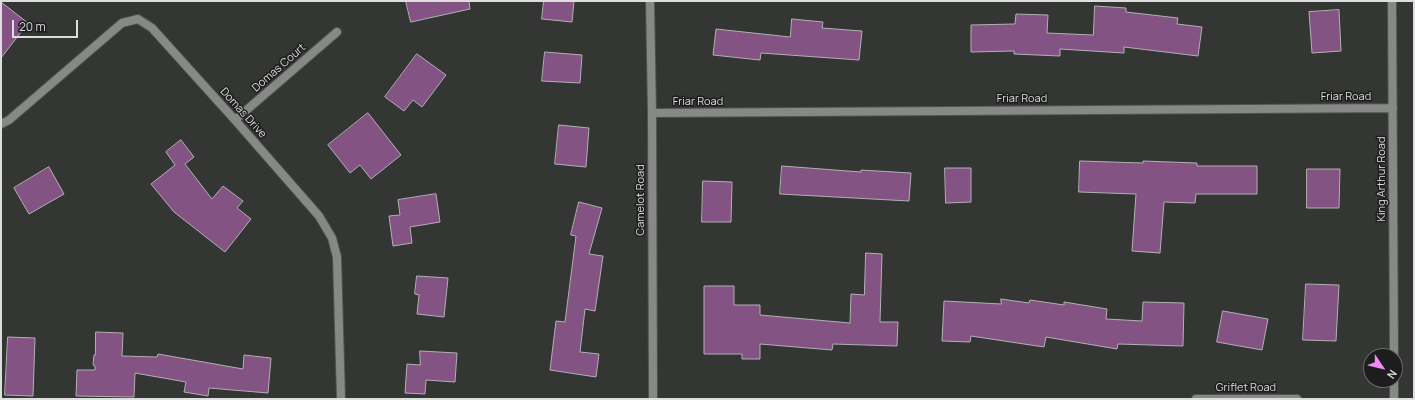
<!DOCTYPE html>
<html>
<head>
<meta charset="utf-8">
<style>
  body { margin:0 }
  #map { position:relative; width:1415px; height:400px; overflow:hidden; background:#343633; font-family:Manrope,sans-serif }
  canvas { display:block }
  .frame { position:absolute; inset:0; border:2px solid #dddedd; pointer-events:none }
  .north { position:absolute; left:1363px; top:348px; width:40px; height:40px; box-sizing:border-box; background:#1c1d1c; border:1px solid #696a69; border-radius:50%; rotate:125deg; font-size:11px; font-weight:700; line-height:16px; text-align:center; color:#dddedd }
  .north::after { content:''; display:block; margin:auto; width:14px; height:18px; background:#f08bf5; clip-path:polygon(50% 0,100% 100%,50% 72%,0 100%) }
  .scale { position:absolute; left:12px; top:20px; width:66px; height:18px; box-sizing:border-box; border:2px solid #dddedd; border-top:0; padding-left:5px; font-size:12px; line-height:14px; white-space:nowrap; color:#dddedd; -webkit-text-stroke:3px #1c1d1c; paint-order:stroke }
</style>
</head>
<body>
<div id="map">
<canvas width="1415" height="400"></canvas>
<div class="frame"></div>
<div class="north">N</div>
<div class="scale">20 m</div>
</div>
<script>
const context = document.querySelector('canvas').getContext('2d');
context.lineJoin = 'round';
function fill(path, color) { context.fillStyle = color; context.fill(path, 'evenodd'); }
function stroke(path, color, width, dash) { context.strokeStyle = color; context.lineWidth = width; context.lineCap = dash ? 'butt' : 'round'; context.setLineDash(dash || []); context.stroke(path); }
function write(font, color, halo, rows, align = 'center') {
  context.font = font + ' Manrope,sans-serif'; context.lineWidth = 3; context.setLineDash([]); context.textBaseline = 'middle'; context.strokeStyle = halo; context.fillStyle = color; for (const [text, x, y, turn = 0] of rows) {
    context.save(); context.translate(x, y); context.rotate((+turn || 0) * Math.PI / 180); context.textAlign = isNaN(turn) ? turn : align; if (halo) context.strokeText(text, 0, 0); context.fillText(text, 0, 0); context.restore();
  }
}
const building = new Path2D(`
  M 406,1 L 469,1 L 470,9 L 411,22 Z
  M 544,1 L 574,1 L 572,22 L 542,19 Z
  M 1,2 L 28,23 L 1,58 Z
  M 1095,6 L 1126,8 L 1126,12 L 1178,18 L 1177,24 L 1202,27 L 1198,56 L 1124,47 L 1124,53 L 1060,49 L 1060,56 L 1014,54 L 1014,51 L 971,52 L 971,25 L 1015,24 L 1016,14 L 1048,15 L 1047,33 L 1093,35 Z
  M 1339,10 L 1341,51 L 1312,53 L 1309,12 Z
  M 792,19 L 823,22 L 822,28 L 862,31 L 859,60 L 761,53 L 760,60 L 713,55 L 716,29 L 790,37 Z
  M 545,52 L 582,55 L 580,83 L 542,81 Z
  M 417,54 L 446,75 L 422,107 L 413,100 L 404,111 L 385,97 Z
  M 368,113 L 401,155 L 371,179 L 360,165 L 350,173 L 328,145 Z
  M 559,125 L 589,128 L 586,167 L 555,164 Z
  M 181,140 L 194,157 L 185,164 L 212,199 L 223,186 L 243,201 L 237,208 L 251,219 L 225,252 L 174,212 L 151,184 L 175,165 L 166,152 Z
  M 1080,161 L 1143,163 L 1143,161 L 1197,163 L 1197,166 L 1257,166 L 1257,194 L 1196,194 L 1195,203 L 1164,202 L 1160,253 L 1132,251 L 1136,194 L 1079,192 Z
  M 782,166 L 861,172 L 861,170 L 911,173 L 909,201 L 780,194 Z
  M 49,167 L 64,194 L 29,214 L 14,188 Z
  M 945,168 L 971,168 L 971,202 L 946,203 Z
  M 1307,169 L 1340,169 L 1339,208 L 1307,208 Z
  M 703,181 L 732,182 L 731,222 L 702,222 Z
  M 436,194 L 440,222 L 410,227 L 412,243 L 393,246 L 389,216 L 400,215 L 398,200 Z
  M 579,202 L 602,208 L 589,254 L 603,256 L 595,311 L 585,309 L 580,352 L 599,354 L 596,377 L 550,370 L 556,321 L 565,322 L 576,236 L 571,235 Z
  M 866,253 L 882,254 L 880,322 L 898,322 L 897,346 L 833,344 L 832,350 L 760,344 L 760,359 L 742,359 L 742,354 L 704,354 L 704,286 L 734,286 L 734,305 L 760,305 L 760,315 L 850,323 L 851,294 L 864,295 Z
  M 417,276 L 448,278 L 444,317 L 417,314 L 419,295 L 415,294 Z
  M 1306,284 L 1339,285 L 1336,341 L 1303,340 Z
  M 1001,299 L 1029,303 L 1030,300 L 1064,305 L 1064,302 L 1107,309 L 1106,319 L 1142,321 L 1143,302 L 1184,303 L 1183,346 L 1118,344 L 1117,349 L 1046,337 L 1044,347 L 971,336 L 970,342 L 942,341 L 944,301 L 1001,304 Z
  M 1223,311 L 1268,319 L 1262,350 L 1217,342 Z
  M 96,332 L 123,333 L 122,356 L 157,357 L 158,354 L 243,369 L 244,355 L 271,358 L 268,393 L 209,388 L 208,396 L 184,392 L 186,382 L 135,373 L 134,397 L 76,396 L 77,370 L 95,370 L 95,366 L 93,365 L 94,355 L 95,355 Z
  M 8,337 L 35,338 L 33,396 L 5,395 Z
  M 420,351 L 457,353 L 455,382 L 426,380 L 425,394 L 405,393 L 407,364 L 420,365 Z`);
fill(building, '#835384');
stroke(building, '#b3b0b3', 1);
const minor = new Path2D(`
  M 650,1 L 652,113 L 653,399
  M 1392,1 L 1394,356
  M 652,113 L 1393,108
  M 235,120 L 337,32
  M 1,124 L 9,120 L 122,23 L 138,19 L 152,28 L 235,120 L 319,216 L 332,238 L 337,257 L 341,399
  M 1394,380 L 1394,399
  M 1196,399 L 1297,399`);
stroke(minor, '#515351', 10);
stroke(minor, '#868986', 8);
write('11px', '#dddedd', '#1c1d1c', [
  ["Domas Court",279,68,-41],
  ["Friar Road",1346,97],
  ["Friar Road",1022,99],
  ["Friar Road",698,102],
  ["Domas Drive",243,113,48],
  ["King Arthur Road",1382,179,-90],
  ["Camelot Road",641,200,-90],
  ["Griflet Road",1246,388]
]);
</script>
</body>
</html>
